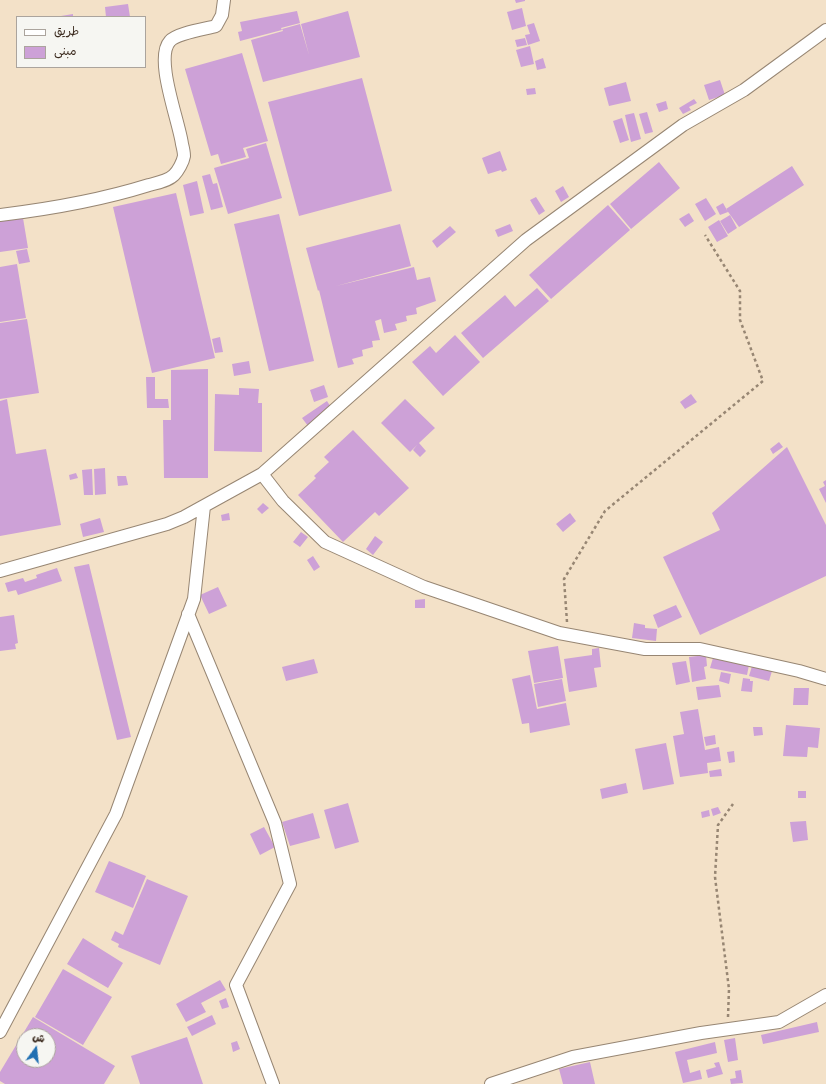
<!DOCTYPE html>
<html>
<head>
<meta charset="utf-8">
<style>
  body { margin:0 }
  #map { position:relative; width:826px; height:1084px; overflow:hidden; background:#f3e1c8; font-family:"Patrick Hand","Playpen Sans Arabic",sans-serif }
  canvas { display:block }
  .legend { position:absolute; left:16px; top:16px; width:130px; height:52px; box-sizing:border-box; background:#f6f6f2; border:1px solid #aba49d; margin:0; padding:5px 7px; list-style:none; font-size:12px; color:#3b2a1e }
  .legend li { display:flex; align-items:center; gap:8px; height:20px }
  .legend b { width:20px; border:1px solid #aba49d }
  .north { position:absolute; left:16px; top:1028px; width:40px; height:40px; box-sizing:border-box; background:#f6f6f2; border:1px solid #aba49d; border-radius:50%; rotate:15deg; font-size:11px; font-weight:700; line-height:16px; text-align:center; color:#3b2a1e }
  .north::after { content:''; display:block; margin:auto; width:14px; height:18px; background:#1f6fb2; clip-path:polygon(50% 0,100% 100%,50% 72%,0 100%) }
</style>
</head>
<body>
<div id="map">
<canvas width="826" height="1084"></canvas>
<ul class="legend">
<li><b style="height:5px;background:#fff"></b>طريق</li>
<li><b style="height:11px;background:#cda1d7"></b>مبنى</li>
</ul>
<div class="north">ش</div>
</div>
<script>
const context = document.querySelector('canvas').getContext('2d');
context.lineJoin = 'round';
function fill(path, color) { context.fillStyle = color; context.fill(path, 'evenodd'); }
function stroke(path, color, width, dash) { context.strokeStyle = color; context.lineWidth = width; context.lineCap = dash ? 'butt' : 'round'; context.setLineDash(dash || []); context.stroke(path); }
fill(new Path2D(`
  M 515,0 L 525,0 L 525,1 L 516,3 Z
  M 128,4 L 130,17 L 106,17 L 105,7 Z
  M 522,8 L 526,26 L 512,30 L 507,12 Z
  M 297,11 L 300,23 L 281,28 L 282,30 L 240,41 L 238,32 L 242,31 L 240,22 Z
  M 348,11 L 360,57 L 263,82 L 251,40 L 283,31 L 282,29 L 300,24 L 309,55 L 301,24 Z
  M 73,14 L 73,17 L 62,17 L 61,16 Z
  M 534,23 L 540,41 L 528,45 L 525,35 L 530,34 L 527,25 Z
  M 525,38 L 527,45 L 517,47 L 515,40 Z
  M 530,46 L 534,64 L 521,67 L 516,50 Z
  M 242,53 L 268,141 L 243,148 L 246,157 L 221,164 L 218,154 L 211,156 L 185,69 Z
  M 543,58 L 546,68 L 537,70 L 535,61 Z
  M 362,78 L 392,191 L 299,216 L 268,102 Z
  M 720,80 L 725,95 L 709,100 L 704,85 Z
  M 626,82 L 631,101 L 609,106 L 604,88 Z
  M 535,88 L 536,94 L 527,95 L 526,89 Z
  M 694,99 L 697,103 L 689,107 L 691,110 L 683,114 L 679,108 Z
  M 666,101 L 668,109 L 659,112 L 656,104 Z
  M 647,112 L 653,132 L 645,134 L 639,114 Z
  M 634,113 L 641,139 L 631,142 L 625,115 Z
  M 622,118 L 629,140 L 620,143 L 613,121 Z
  M 266,143 L 282,198 L 228,214 L 214,168 L 249,158 L 246,149 Z
  M 500,151 L 507,170 L 502,172 L 501,170 L 488,174 L 482,158 Z
  M 659,162 L 680,188 L 631,229 L 610,204 Z
  M 792,166 L 804,185 L 739,227 L 726,209 Z
  M 210,174 L 213,184 L 217,183 L 223,207 L 211,210 L 202,176 Z
  M 197,181 L 204,213 L 190,216 L 183,185 Z
  M 563,186 L 569,197 L 561,202 L 555,191 Z
  M 176,193 L 215,358 L 152,373 L 113,207 Z
  M 536,197 L 545,211 L 539,215 L 530,200 Z
  M 706,198 L 716,214 L 705,221 L 695,204 Z
  M 723,203 L 728,212 L 720,215 L 716,207 Z
  M 608,205 L 630,230 L 551,299 L 529,275 Z
  M 22,212 L 28,248 L 0,252 L 0,215 Z
  M 689,213 L 694,221 L 685,227 L 679,219 Z
  M 279,214 L 314,361 L 269,371 L 234,224 Z
  M 730,215 L 737,228 L 728,234 L 720,221 Z
  M 719,220 L 728,236 L 717,242 L 708,227 Z
  M 400,224 L 411,266 L 336,286 L 414,267 L 417,280 L 430,277 L 436,301 L 416,308 L 417,314 L 406,316 L 407,321 L 395,324 L 397,330 L 384,333 L 381,319 L 375,321 L 380,340 L 372,341 L 373,347 L 362,350 L 363,356 L 352,359 L 354,364 L 338,368 L 319,290 L 318,291 L 306,248 Z
  M 510,224 L 513,231 L 498,237 L 495,230 Z
  M 450,226 L 456,232 L 437,248 L 432,241 Z
  M 27,249 L 30,262 L 19,264 L 16,251 Z
  M 17,264 L 26,318 L 0,322 L 0,267 Z
  M 537,288 L 549,301 L 483,358 L 461,333 L 505,295 L 515,307 Z
  M 27,319 L 39,393 L 0,399 L 0,323 Z
  M 455,335 L 480,362 L 443,396 L 412,362 L 430,346 L 436,353 Z
  M 220,337 L 223,352 L 215,353 L 212,339 Z
  M 249,361 L 251,373 L 234,376 L 232,364 Z
  M 208,369 L 208,478 L 164,478 L 163,420 L 171,420 L 171,370 Z
  M 146,377 L 155,377 L 155,399 L 168,399 L 169,408 L 147,408 Z
  M 324,385 L 328,397 L 314,402 L 310,390 Z
  M 239,388 L 259,389 L 258,403 L 262,403 L 262,452 L 214,451 L 215,394 L 239,395 Z
  M 691,394 L 697,402 L 685,409 L 680,402 Z
  M 7,399 L 16,454 L 46,449 L 61,525 L 0,536 L 0,457 L 9,456 L 0,457 L 0,401 Z
  M 405,399 L 435,428 L 419,443 L 426,451 L 420,457 L 413,450 L 417,445 L 410,452 L 381,423 Z
  M 327,401 L 332,409 L 308,426 L 302,418 Z
  M 353,430 L 409,488 L 379,516 L 375,512 L 343,542 L 298,495 L 316,478 L 314,476 L 329,462 L 324,457 Z
  M 779,442 L 783,447 L 773,454 L 770,449 Z
  M 787,447 L 826,525 L 826,576 L 700,635 L 663,557 L 720,530 L 712,513 Z
  M 105,468 L 106,494 L 95,495 L 94,469 Z
  M 92,469 L 93,495 L 84,495 L 82,470 Z
  M 76,473 L 78,478 L 70,480 L 69,475 Z
  M 117,476 L 126,476 L 128,485 L 118,486 Z
  M 826,480 L 826,503 L 819,489 L 825,486 L 823,482 Z
  M 263,503 L 269,508 L 262,514 L 257,509 Z
  M 229,513 L 230,520 L 222,521 L 221,515 Z
  M 570,513 L 576,521 L 563,532 L 556,524 Z
  M 100,518 L 104,532 L 83,537 L 80,524 Z
  M 301,532 L 308,537 L 300,547 L 293,542 Z
  M 375,536 L 383,542 L 373,555 L 366,549 Z
  M 313,556 L 320,567 L 314,571 L 307,560 Z
  M 89,564 L 131,737 L 117,740 L 74,567 Z
  M 57,568 L 62,581 L 18,595 L 16,590 L 8,592 L 5,583 L 23,578 L 25,582 L 37,578 L 36,575 Z
  M 218,587 L 227,606 L 209,614 L 200,595 Z
  M 425,599 L 425,608 L 415,608 L 415,600 Z
  M 676,605 L 682,617 L 658,628 L 653,615 Z
  M 14,615 L 18,643 L 15,644 L 16,649 L 0,651 L 0,617 Z
  M 634,623 L 645,625 L 645,628 L 657,629 L 656,641 L 632,638 Z
  M 558,646 L 563,678 L 534,683 L 528,651 Z
  M 599,648 L 601,667 L 594,668 L 597,687 L 569,692 L 564,659 L 592,655 L 592,649 Z
  M 706,655 L 707,666 L 704,667 L 706,679 L 692,682 L 689,657 Z
  M 713,658 L 749,665 L 747,675 L 710,668 Z
  M 314,659 L 318,673 L 286,681 L 282,667 Z
  M 686,661 L 690,682 L 676,685 L 672,663 Z
  M 752,666 L 772,671 L 769,681 L 749,676 Z
  M 721,672 L 731,674 L 729,684 L 719,681 Z
  M 530,675 L 537,709 L 566,703 L 570,725 L 530,733 L 529,723 L 522,724 L 512,679 Z
  M 743,678 L 750,679 L 750,681 L 753,681 L 752,692 L 741,691 Z
  M 562,679 L 566,701 L 538,707 L 534,684 Z
  M 719,685 L 721,697 L 698,700 L 696,687 Z
  M 794,688 L 809,688 L 808,705 L 793,705 Z
  M 698,709 L 705,750 L 719,747 L 721,761 L 707,763 L 708,773 L 680,777 L 673,736 L 684,734 L 680,712 Z
  M 786,725 L 820,728 L 818,748 L 808,747 L 807,757 L 783,756 Z
  M 753,727 L 762,727 L 763,735 L 754,736 Z
  M 715,735 L 716,744 L 706,746 L 704,737 Z
  M 666,743 L 674,784 L 643,790 L 635,749 Z
  M 734,751 L 735,762 L 729,763 L 727,752 Z
  M 721,769 L 722,776 L 710,777 L 709,771 Z
  M 626,783 L 628,793 L 602,799 L 600,789 Z
  M 798,791 L 806,791 L 806,798 L 798,798 Z
  M 348,803 L 359,842 L 335,849 L 324,810 Z
  M 718,807 L 721,813 L 713,816 L 711,809 Z
  M 709,810 L 710,816 L 702,818 L 701,812 Z
  M 313,813 L 320,838 L 290,846 L 282,822 Z
  M 806,821 L 808,840 L 793,842 L 790,822 Z
  M 264,827 L 275,847 L 260,855 L 250,834 Z
  M 109,861 L 146,876 L 133,908 L 95,892 Z
  M 147,879 L 188,896 L 160,965 L 118,947 L 119,944 L 111,940 L 115,931 L 123,935 Z
  M 83,938 L 123,963 L 108,988 L 67,964 Z
  M 63,969 L 112,997 L 83,1045 L 35,1017 Z
  M 220,980 L 226,990 L 201,1003 L 206,1012 L 186,1022 L 176,1004 Z
  M 226,998 L 229,1007 L 222,1009 L 219,1001 Z
  M 212,1015 L 216,1024 L 192,1036 L 187,1027 Z
  M 33,1017 L 115,1066 L 104,1084 L 5,1084 L 0,1081 L 0,1072 ZM 24,1036 L 48,1036 L 48,1060 L 24,1060 Z
  M 817,1022 L 819,1032 L 763,1044 L 761,1035 Z
  M 187,1037 L 203,1084 L 140,1084 L 131,1056 Z
  M 735,1038 L 738,1060 L 728,1062 L 724,1040 Z
  M 237,1041 L 240,1049 L 233,1052 L 231,1043 Z
  M 715,1042 L 717,1053 L 687,1060 L 690,1073 L 700,1070 L 702,1079 L 683,1083 L 675,1052 Z
  M 590,1062 L 595,1084 L 563,1084 L 559,1069 Z
  M 719,1062 L 723,1074 L 708,1078 L 706,1070 L 716,1067 L 714,1063 Z
  M 741,1070 L 743,1083 L 731,1084 L 730,1079 L 736,1078 L 735,1071 Z`), '#cda1d7');
const minor = new Path2D(`
  M 0,215 C 50,209 101,200 149,185 C 157,183 168,181 174,175 C 178,171 183,162 184,156 C 184,152 183,148 182,144 C 179,121 154,58 170,41 C 177,33 205,29 216,26 L 222,15 L 224,0
  M 262,474 L 283,501 L 325,542 L 424,587 L 559,633 L 645,649 L 700,649 L 799,671 L 826,679
  M 0,571 L 167,524 L 184,517 L 262,474 L 526,240 L 683,125 L 744,90 L 826,30
  M 188,614 L 275,823 L 290,884 L 236,985 L 273,1084
  M 0,1032 L 116,814 L 194,599 L 204,506
  M 491,1084 L 573,1057 L 701,1033 L 779,1022 L 826,995`);
stroke(minor, '#978673', 14);
stroke(new Path2D(`
  M 567,622 L 564,579 L 605,511 L 763,381 L 740,320 L 740,291 L 705,235
  M 728,1017 L 729,989 L 715,877 L 718,825 L 733,804`), '#978673', 2.5, [3, 3]);
stroke(minor, '#fff', 12);
</script>
</body>
</html>
